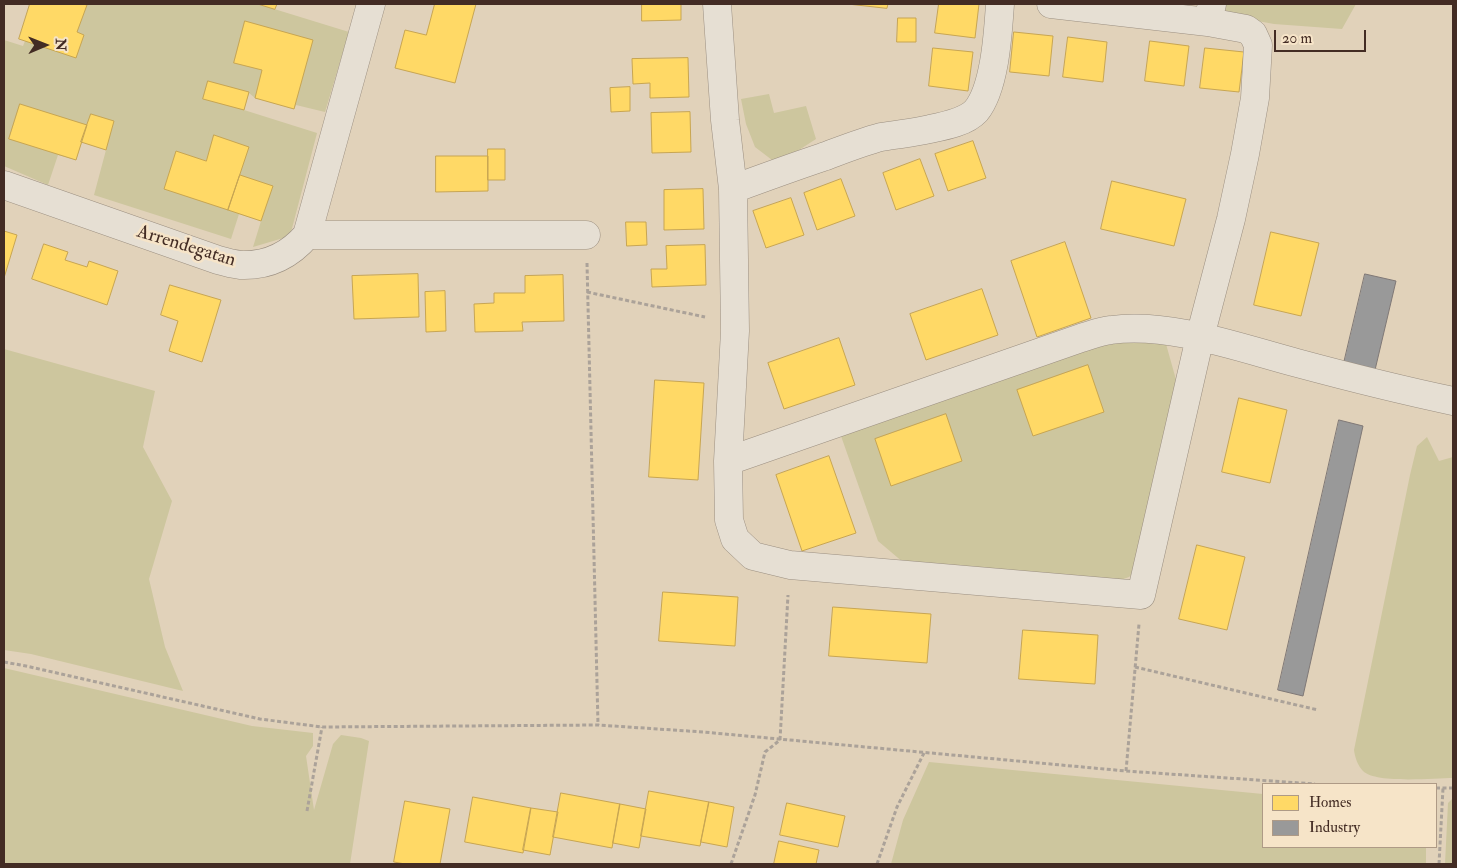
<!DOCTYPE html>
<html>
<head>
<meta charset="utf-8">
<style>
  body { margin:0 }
  #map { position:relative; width:1457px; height:868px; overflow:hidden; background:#e1d2ba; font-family:"IM FELL Double Pica",serif }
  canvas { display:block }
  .frame { position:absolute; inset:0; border:5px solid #432c24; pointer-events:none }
  .legend { position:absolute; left:1262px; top:783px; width:175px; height:65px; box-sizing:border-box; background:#f6e4c8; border:1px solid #ae9a86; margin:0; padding:6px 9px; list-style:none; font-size:15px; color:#432c24 }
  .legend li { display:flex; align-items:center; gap:10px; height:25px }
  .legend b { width:25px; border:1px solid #ae9a86 }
  .north { position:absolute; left:20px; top:20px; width:50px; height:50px; -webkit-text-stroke:4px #f6e4c8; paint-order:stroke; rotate:89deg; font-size:14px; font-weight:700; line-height:20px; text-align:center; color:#432c24 }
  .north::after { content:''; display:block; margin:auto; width:18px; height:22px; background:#432c24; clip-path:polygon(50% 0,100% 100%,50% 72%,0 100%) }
  .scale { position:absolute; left:1274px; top:30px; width:92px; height:22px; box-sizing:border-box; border:2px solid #432c24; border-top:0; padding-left:6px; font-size:15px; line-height:18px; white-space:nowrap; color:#432c24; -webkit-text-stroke:4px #f6e4c8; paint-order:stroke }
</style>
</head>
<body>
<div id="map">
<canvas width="1457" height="868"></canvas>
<div class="frame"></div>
<ul class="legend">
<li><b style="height:14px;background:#ffd966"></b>Homes</li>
<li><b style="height:14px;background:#999"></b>Industry</li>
</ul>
<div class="north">N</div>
<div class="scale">20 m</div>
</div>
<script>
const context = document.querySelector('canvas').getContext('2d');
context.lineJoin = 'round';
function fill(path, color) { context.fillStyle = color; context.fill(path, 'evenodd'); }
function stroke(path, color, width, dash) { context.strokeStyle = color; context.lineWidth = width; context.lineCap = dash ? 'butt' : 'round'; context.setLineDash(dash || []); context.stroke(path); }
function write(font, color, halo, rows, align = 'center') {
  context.font = font + ' "IM FELL Double Pica",serif'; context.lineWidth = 5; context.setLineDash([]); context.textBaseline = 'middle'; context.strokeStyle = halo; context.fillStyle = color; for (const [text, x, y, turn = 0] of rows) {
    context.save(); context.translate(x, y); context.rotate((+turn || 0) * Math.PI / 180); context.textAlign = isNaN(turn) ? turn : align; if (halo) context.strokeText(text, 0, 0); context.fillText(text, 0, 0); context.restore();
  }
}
fill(new Path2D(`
  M 30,4 L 258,4 L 349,32 L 325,112 L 296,105 L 294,109 L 255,98 L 249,93 L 244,110 L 317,133 L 290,236 L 253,247 L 261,221 L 239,214 L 231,239 L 94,195 L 106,150 L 82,142 L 76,160 L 58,155 L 48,185 L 4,166 L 4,40 L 23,46 L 25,41 L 19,39 Z
  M 1226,4 L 1356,4 L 1342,29 L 1274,24 L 1230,16 L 1225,9 Z
  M 769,94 L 774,113 L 806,106 L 816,139 L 785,159 L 772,160 L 755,147 L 746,124 L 741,99 Z
  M 1108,337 L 1166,344 L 1182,401 L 1134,572 L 1129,577 L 1118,581 L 904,563 L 878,541 L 841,436 Z
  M 4,349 L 155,391 L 143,447 L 172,501 L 149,579 L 165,647 L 183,691 L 31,654 L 4,650 Z
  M 1427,437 L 1439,461 L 1453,457 L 1453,778 C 1434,778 1376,784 1363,771 C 1358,766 1355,758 1354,750 L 1410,475 L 1417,446 Z
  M 4,668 L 252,726 L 313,733 L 313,746 L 306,756 L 314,810 L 333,744 L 341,735 L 361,738 L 369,741 L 350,864 L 4,864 Z
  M 929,762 L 1263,794 L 1263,847 L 1426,847 L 1426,864 L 891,864 L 903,820 Z
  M 1453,798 L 1453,864 L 1445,864 L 1448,803 Z`), '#cdc69e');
const homes = new Path2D(`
  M 30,4 L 83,4 L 87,5 L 77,32 L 84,35 L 76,58 L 19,39 Z
  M 258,4 L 277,4 L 275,9 Z
  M 435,4 L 476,4 L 455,83 L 395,68 L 405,30 L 426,35 Z
  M 642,4 L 681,4 L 681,20 L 642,21 Z
  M 848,4 L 888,4 L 887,8 Z
  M 939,4 L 979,4 L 975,38 L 935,33 Z
  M 898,18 L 916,18 L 916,42 L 897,42 Z
  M 245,21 L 313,40 L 294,109 L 255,98 L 262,70 L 234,63 Z
  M 1014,32 L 1053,36 L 1049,76 L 1010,72 Z
  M 1068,37 L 1107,42 L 1103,82 L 1063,77 Z
  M 1150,41 L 1189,46 L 1184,86 L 1145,81 Z
  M 933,48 L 973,52 L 968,91 L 929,86 Z
  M 1205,48 L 1244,52 L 1239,92 L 1200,88 Z
  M 688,58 L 689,97 L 650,98 L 650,83 L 633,84 L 632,59 Z
  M 208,81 L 249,92 L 244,110 L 203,99 Z
  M 630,87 L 630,111 L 611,112 L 610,88 Z
  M 20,104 L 87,125 L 76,160 L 9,139 Z
  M 690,112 L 691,152 L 652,153 L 651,113 Z
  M 91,114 L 114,121 L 106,150 L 81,142 Z
  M 214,135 L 249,147 L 228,210 L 164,189 L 176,151 L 206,161 Z
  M 973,141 L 986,178 L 948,191 L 935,154 Z
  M 488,149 L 505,149 L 505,180 L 488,180 Z
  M 436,156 L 488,156 L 488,191 L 436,192 Z
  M 920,159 L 934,196 L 896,210 L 883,173 Z
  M 240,175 L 273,186 L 261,221 L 228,210 Z
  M 841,179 L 855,216 L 817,230 L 804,193 Z
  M 1112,181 L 1186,199 L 1174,246 L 1101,229 Z
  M 703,189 L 704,229 L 664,230 L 664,190 Z
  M 791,198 L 804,235 L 766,248 L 753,211 Z
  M 626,222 L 646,222 L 647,245 L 627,246 Z
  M 4,231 L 17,235 L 4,278 Z
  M 1271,232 L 1319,243 L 1301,316 L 1254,305 Z
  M 1065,242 L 1091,318 L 1037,337 L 1011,261 Z
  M 44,244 L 68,252 L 65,260 L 87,267 L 89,261 L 118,271 L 107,305 L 32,279 Z
  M 705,245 L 706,285 L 652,287 L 651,269 L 667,269 L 666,246 Z
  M 418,274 L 419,317 L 354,319 L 352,276 Z
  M 563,275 L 564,321 L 522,322 L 523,331 L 475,332 L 474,304 L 494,303 L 494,293 L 525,293 L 525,276 Z
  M 170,285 L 221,300 L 202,362 L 169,351 L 178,321 L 161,315 Z
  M 982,289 L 998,335 L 926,360 L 910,314 Z
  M 445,291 L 446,331 L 426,332 L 425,292 Z
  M 839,338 L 855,385 L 784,409 L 768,363 Z
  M 1088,365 L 1104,412 L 1033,436 L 1017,390 Z
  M 655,380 L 704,383 L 698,480 L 649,477 Z
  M 1239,398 L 1287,410 L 1270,483 L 1222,472 Z
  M 946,414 L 962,461 L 891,486 L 875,439 Z
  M 829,456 L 856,533 L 802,551 L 776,475 Z
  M 1197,545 L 1245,557 L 1227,630 L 1179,619 Z
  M 663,592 L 738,597 L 735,646 L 659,641 Z
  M 833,607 L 931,614 L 927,663 L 829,656 Z
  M 1023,630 L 1098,635 L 1095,684 L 1019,679 Z
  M 649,791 L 709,802 L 700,846 L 641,836 Z
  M 561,793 L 620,804 L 612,848 L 553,837 Z
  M 473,797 L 531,808 L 523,853 L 465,842 Z
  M 405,801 L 450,809 L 440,864 L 405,864 L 394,862 Z
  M 709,802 L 734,807 L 727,847 L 701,842 Z
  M 787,803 L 845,816 L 838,847 L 780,835 Z
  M 620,804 L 646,809 L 639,848 L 613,843 Z
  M 531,808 L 558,812 L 550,855 L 523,850 Z
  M 779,841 L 819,850 L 816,864 L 774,864 Z`);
fill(homes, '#ffd966');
stroke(homes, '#c7a552', 1);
const industry = new Path2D(`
  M 1365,274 L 1396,281 L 1375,370 L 1344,363 Z
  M 1339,420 L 1363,426 L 1303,696 L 1278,690 Z`);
fill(industry, '#999');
stroke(industry, '#7f7876', 1);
const minor = new Path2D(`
  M 717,4 L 725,120 L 733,189 L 735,331 L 728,461 L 729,520 L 735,539 L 753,556 L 790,565 L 1141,595 L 1200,337 L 1231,219 L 1245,154 L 1255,98 L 1258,45 L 1253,34 L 1246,29 L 1208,22 L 1212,4
  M 1051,4 L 1208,22
  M 4,185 L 218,260 C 225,262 233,264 241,265 C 268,266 290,255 307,235 L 371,4
  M 733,189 C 763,178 793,167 823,157 C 842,150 862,142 881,137 C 897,134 914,133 930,129 C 945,126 966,122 976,111 C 995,88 998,33 1000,4
  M 307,235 L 586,235
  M 728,461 L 1081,338 C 1091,335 1101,331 1111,330 C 1170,322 1240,348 1297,363 C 1349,377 1401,390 1453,401`);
stroke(minor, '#9b8f81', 29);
stroke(new Path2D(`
  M 587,263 L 598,725
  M 587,292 L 705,317
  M 4,662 L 26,666 L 260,719 L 322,727 L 598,725 L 703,732 L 1126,771 L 1315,784
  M 1135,667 L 1318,710
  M 1126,771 L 1139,624
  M 1436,788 L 1453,788
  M 307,811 L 322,727
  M 731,864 L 755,795 L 765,752 L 780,740 L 788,595
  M 877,864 L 897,807 L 924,753
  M 1439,864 L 1443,788`), '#aba299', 3, [4, 2.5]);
stroke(minor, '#e6dfd3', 28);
write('19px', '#432c24', '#f6e4c8', [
  ["Arrendegatan",186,247,17]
]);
</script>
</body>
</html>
